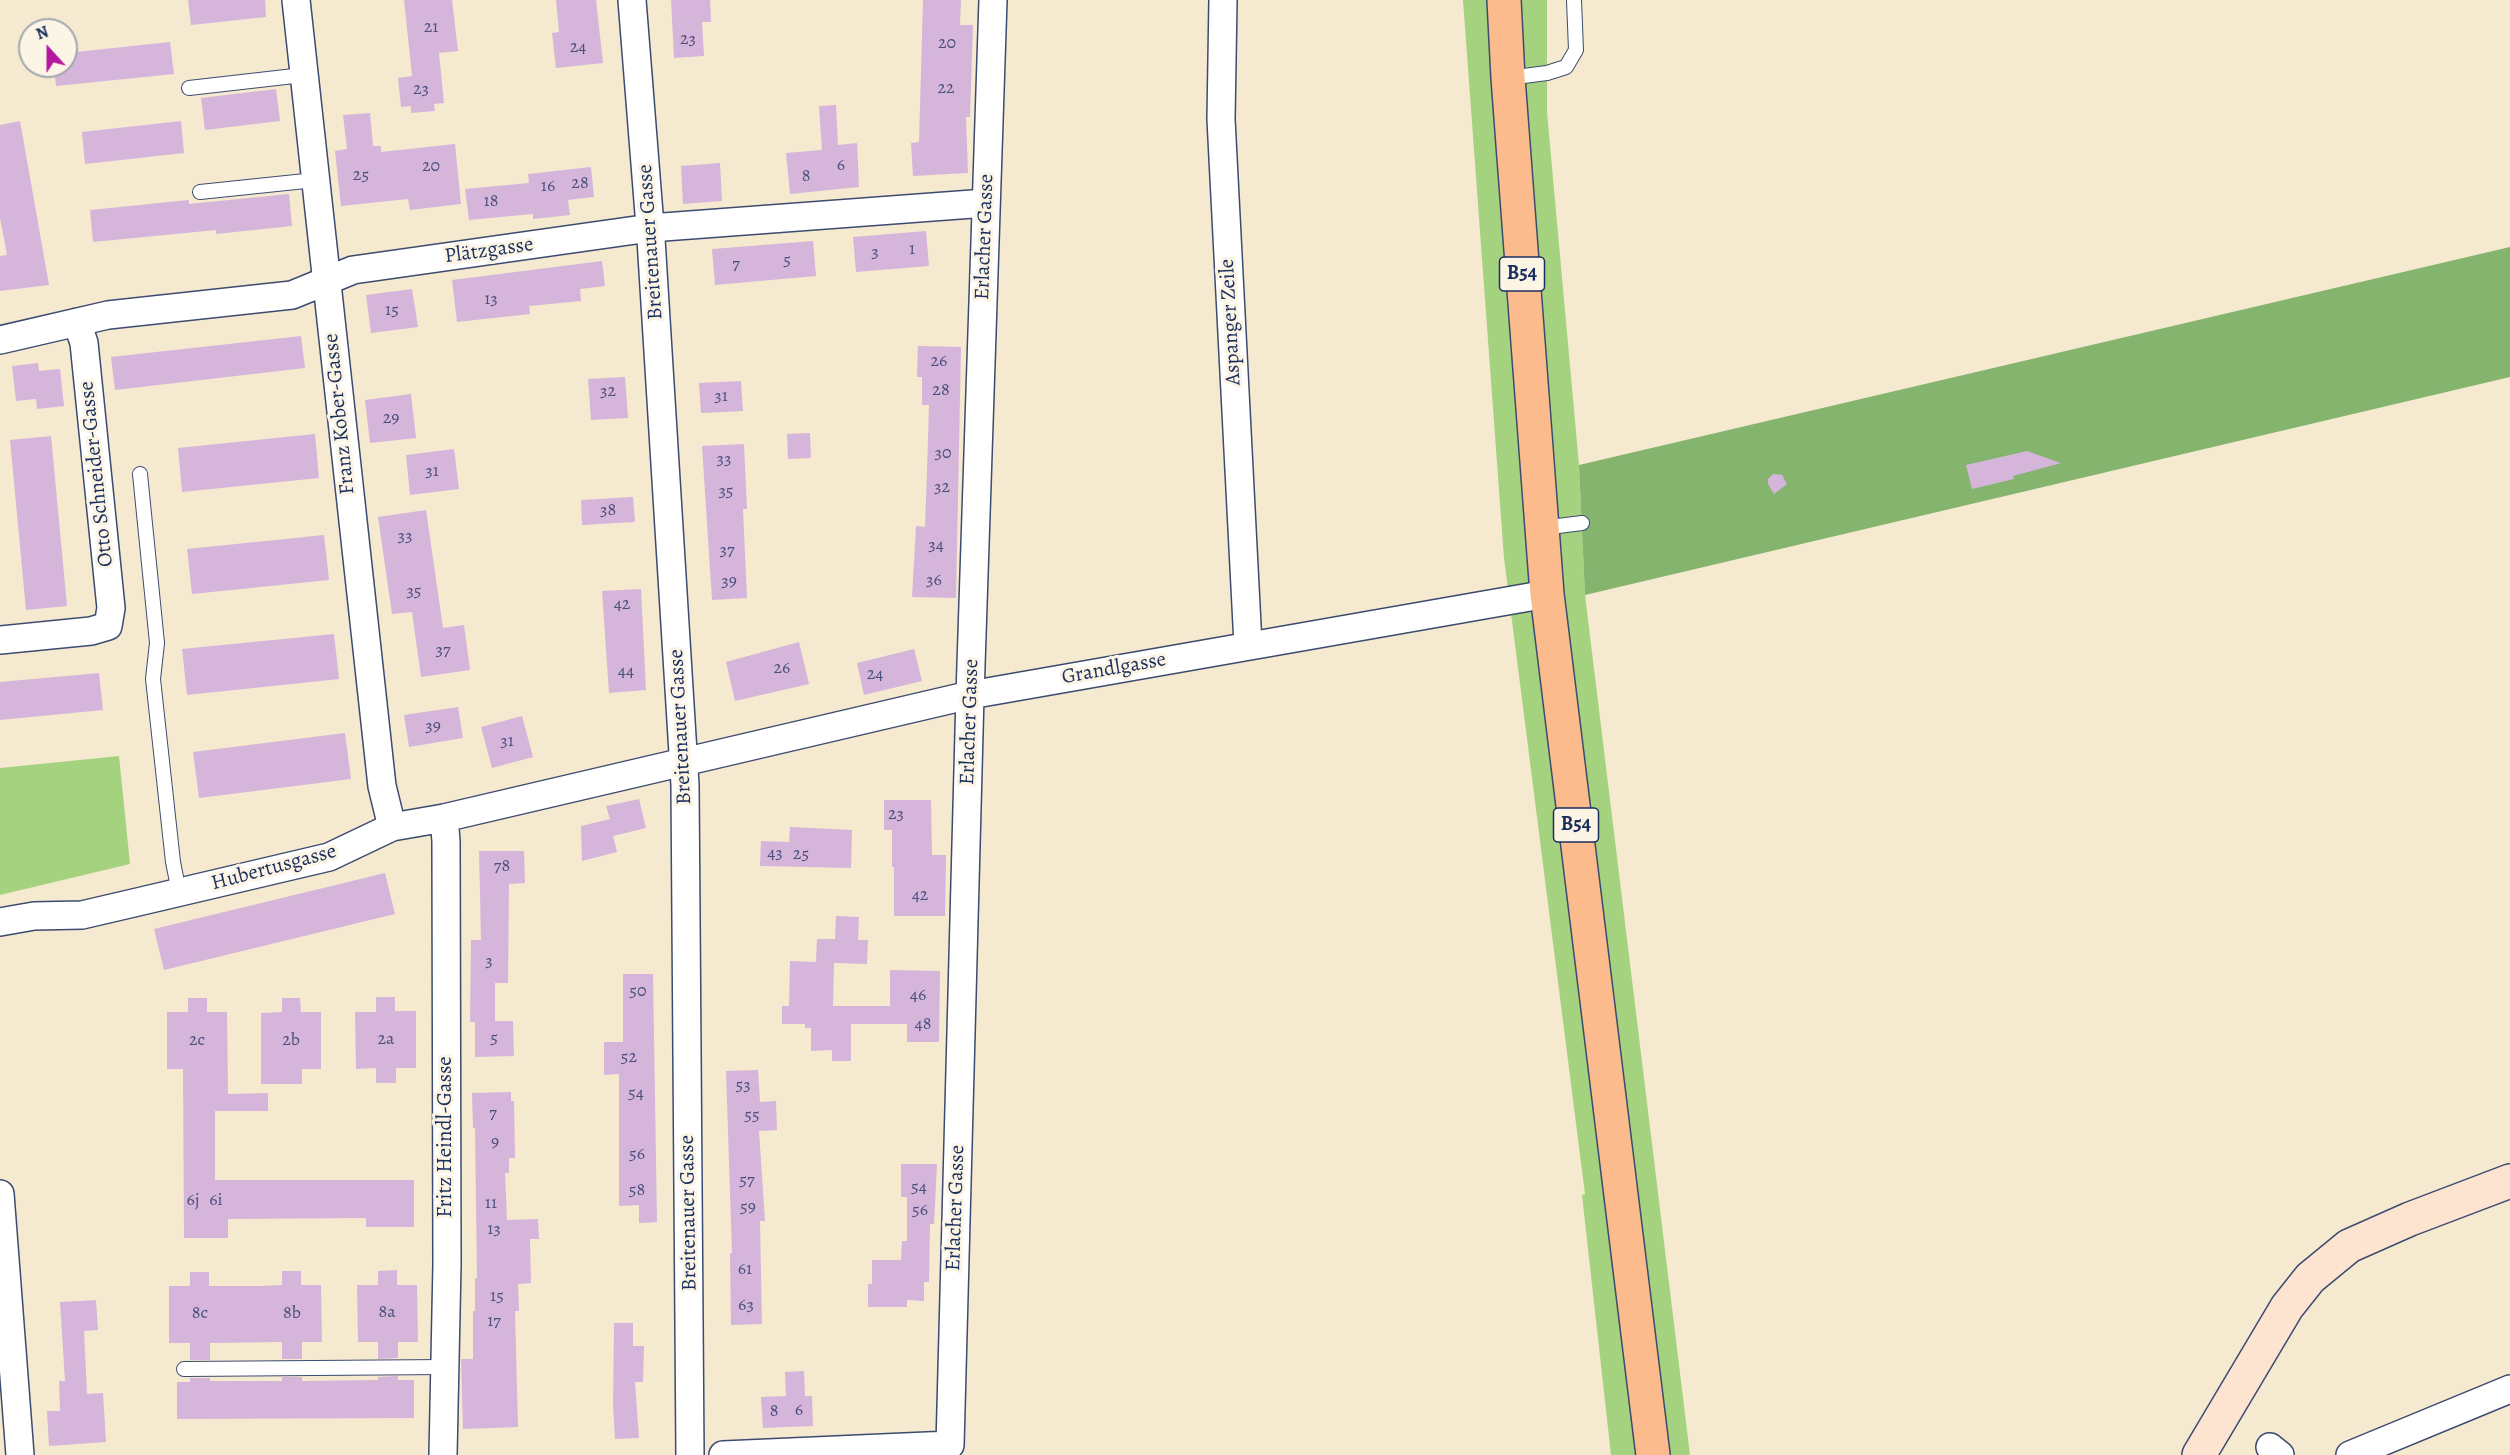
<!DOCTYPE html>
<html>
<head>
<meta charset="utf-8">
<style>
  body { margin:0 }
  #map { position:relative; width:2510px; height:1455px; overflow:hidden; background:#f5e9d0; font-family:Alegreya,serif }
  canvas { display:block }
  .north { position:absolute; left:18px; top:18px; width:60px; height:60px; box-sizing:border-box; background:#fcf5e5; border:2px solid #a2a6af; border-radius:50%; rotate:339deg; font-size:16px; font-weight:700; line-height:24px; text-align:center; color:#1b2f5e }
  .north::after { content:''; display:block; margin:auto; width:21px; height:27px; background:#b5179e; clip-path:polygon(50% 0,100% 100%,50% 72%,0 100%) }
</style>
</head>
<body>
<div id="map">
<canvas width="2510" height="1455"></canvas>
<div class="north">N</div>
</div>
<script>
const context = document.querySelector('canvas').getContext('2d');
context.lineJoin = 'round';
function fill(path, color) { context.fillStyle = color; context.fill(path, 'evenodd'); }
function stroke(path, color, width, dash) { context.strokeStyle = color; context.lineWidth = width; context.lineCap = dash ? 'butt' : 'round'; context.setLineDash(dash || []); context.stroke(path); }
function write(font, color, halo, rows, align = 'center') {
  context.font = font + ' Alegreya,serif'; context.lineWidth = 6; context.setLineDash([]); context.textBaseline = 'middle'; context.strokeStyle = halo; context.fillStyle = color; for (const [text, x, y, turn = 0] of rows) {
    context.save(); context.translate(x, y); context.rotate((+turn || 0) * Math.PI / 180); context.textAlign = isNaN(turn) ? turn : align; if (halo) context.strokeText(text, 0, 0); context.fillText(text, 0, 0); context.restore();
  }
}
fill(new Path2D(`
  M 1463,0 L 1547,0 L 1547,112 L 1579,465 L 1585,595 L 1690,1455 L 1611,1455 L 1582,1195 L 1585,1194 L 1504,558 Z
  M 119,756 L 130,864 L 0,895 L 0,768 Z`), '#a5d27f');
fill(new Path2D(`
  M 2510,247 L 2510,377 L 1585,595 L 1579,465 Z`), '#84b46e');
fill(new Path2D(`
  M 188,0 L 265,0 L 266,17 L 191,25 Z
  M 404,0 L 452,0 L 458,51 L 439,53 L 444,103 L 434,104 L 435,111 L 411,113 L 411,106 L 401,107 L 398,78 L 412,76 Z
  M 556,0 L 596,0 L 603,63 L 556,68 L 552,33 L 559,32 Z
  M 671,0 L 710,0 L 711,22 L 702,22 L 704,56 L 674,58 Z
  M 923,0 L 961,0 L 960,25 L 973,25 L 970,117 L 966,117 L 968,173 L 913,176 L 911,143 L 919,142 Z
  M 170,42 L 174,74 L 56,86 L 54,66 L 66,66 L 66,53 Z
  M 276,89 L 280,121 L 205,130 L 201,98 Z
  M 836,105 L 838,145 L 857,143 L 859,187 L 790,194 L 786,153 L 822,150 L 819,106 Z
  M 370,113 L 373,146 L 381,146 L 381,152 L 455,144 L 461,204 L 410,210 L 408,199 L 341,206 L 335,151 L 347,149 L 343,115 Z
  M 20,121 L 49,285 L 0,291 L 0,256 L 7,255 L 0,218 L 0,125 Z
  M 181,121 L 184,153 L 85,164 L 82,132 Z
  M 720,163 L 722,201 L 683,204 L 681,166 Z
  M 591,167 L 594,197 L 568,200 L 570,215 L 533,219 L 533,214 L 469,220 L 465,189 L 529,183 L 528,174 Z
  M 289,194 L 292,226 L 216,234 L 216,230 L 93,242 L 90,210 L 189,200 L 189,204 Z
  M 926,231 L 929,266 L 856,272 L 853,237 Z
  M 813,241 L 816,276 L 715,285 L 712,249 Z
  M 602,261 L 605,286 L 580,289 L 581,301 L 529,306 L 530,314 L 457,322 L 452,280 Z
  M 412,289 L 418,327 L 371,333 L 366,295 Z
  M 301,336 L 305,368 L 115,390 L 111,357 Z
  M 918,346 L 961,347 L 956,598 L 912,597 L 916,526 L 925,527 L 927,471 L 929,405 L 922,405 L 922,377 L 917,377 Z
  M 38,363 L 39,371 L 60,369 L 64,406 L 37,409 L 36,399 L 16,401 L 12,366 Z
  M 625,377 L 628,418 L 591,420 L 588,379 Z
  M 741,381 L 743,411 L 701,413 L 699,383 Z
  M 411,394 L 416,438 L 370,443 L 365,400 Z
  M 810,433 L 811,458 L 788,459 L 787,434 Z
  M 315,434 L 319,478 L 182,492 L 178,448 Z
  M 51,436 L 67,606 L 26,610 L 10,440 Z
  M 744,444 L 747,509 L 743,509 L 747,598 L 712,600 L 702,446 Z
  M 454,449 L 459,489 L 410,495 L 406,455 Z
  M 2027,451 L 2061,463 L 2013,476 L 2014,479 L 1972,489 L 1966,465 Z
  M 1773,474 L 1782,475 L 1787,484 L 1774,494 L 1768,484 L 1768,479 Z
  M 633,497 L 635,522 L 582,525 L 581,500 Z
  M 426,510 L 443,628 L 464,625 L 470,670 L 421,677 L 412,612 L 392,614 L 378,517 Z
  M 324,535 L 329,580 L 192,594 L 187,549 Z
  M 641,589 L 646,690 L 609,693 L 602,591 Z
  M 334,634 L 339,679 L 187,695 L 182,649 Z
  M 799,642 L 809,684 L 735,701 L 726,662 Z
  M 914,649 L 922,681 L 864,695 L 857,663 Z
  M 99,673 L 103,710 L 0,720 L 0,682 Z
  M 458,707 L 463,738 L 409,747 L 404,715 Z
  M 522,716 L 533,757 L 492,768 L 481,727 Z
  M 345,733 L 351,779 L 199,798 L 193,752 Z
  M 639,799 L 646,828 L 613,836 L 617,852 L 582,861 L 581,826 L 610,819 L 606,806 Z
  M 884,800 L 931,800 L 932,855 L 946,855 L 945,916 L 894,916 L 894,867 L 892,867 L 892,830 L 884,830 Z
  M 790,827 L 852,830 L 851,868 L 760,866 L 761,841 L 789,842 Z
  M 479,851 L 524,851 L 525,883 L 509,884 L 508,983 L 495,983 L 495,1021 L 513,1021 L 514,1056 L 475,1057 L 475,1022 L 470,1022 L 471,940 L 481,940 Z
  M 385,873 L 395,914 L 164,970 L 154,929 Z
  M 836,916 L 859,917 L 858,940 L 868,940 L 867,964 L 834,963 L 833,1006 L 890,1006 L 890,970 L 940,971 L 939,1042 L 907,1042 L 907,1024 L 851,1024 L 851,1061 L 832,1061 L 832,1050 L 811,1051 L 811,1028 L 805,1028 L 805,1024 L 782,1024 L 782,1006 L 789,1006 L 790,961 L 816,962 L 817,939 L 835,939 Z
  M 623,974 L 653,974 L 657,1222 L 639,1223 L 639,1205 L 619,1206 L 619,1074 L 604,1075 L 604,1042 L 623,1042 Z
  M 376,997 L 395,997 L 395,1011 L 416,1011 L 416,1068 L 396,1068 L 396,1083 L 376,1083 L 376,1068 L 356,1069 L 355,1012 L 376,1012 Z
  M 188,998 L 207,998 L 207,1012 L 227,1012 L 228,1094 L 268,1093 L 268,1111 L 215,1111 L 215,1180 L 414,1180 L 414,1227 L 366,1227 L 366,1218 L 228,1219 L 228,1238 L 184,1238 L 183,1069 L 167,1069 L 167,1012 L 188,1012 Z
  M 282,998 L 300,998 L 301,1012 L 321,1012 L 321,1069 L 302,1069 L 302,1084 L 261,1084 L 261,1013 L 282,1012 Z
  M 758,1070 L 760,1102 L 776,1101 L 777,1130 L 759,1131 L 765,1221 L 760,1221 L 762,1324 L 731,1325 L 730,1253 L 732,1253 L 726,1071 Z
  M 511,1092 L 511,1101 L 514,1101 L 515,1158 L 509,1158 L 509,1173 L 505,1173 L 507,1220 L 538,1219 L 539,1239 L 530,1239 L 531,1283 L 518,1284 L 519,1311 L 515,1311 L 518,1427 L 463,1429 L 461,1359 L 473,1359 L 473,1311 L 475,1311 L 475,1278 L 477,1278 L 475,1128 L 473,1128 L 472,1093 Z
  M 901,1164 L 937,1164 L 934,1224 L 930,1224 L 929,1282 L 924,1282 L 924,1301 L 907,1300 L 907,1307 L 868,1307 L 868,1284 L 872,1284 L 872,1260 L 901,1260 L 902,1241 L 907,1241 L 907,1197 L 901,1197 Z
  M 397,1270 L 397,1285 L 417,1285 L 418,1342 L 398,1342 L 398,1358 L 378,1359 L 378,1342 L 358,1342 L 357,1285 L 378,1285 L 378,1271 Z
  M 282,1271 L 301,1271 L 301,1285 L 321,1285 L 322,1342 L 302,1342 L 302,1359 L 282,1359 L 282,1342 L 210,1343 L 210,1360 L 190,1360 L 190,1343 L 169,1343 L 169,1286 L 190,1286 L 190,1272 L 209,1272 L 209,1286 L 261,1286 L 282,1285 Z
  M 96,1300 L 98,1330 L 84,1331 L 87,1394 L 103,1393 L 106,1442 L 49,1446 L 47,1411 L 60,1411 L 59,1381 L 65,1381 L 60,1302 Z
  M 614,1323 L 633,1323 L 633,1346 L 644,1346 L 643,1382 L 635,1382 L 639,1438 L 615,1439 L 613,1406 Z
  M 804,1371 L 805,1396 L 812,1396 L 813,1426 L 763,1428 L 761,1397 L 786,1396 L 785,1372 Z
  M 398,1376 L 398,1380 L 414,1380 L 414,1418 L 177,1419 L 177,1382 L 190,1382 L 190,1378 L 210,1378 L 210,1381 L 282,1381 L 282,1377 L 302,1377 L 302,1381 L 378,1380 L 378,1377 Z`), '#d6b5db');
const service = new Path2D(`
  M 1508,78 L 1547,73 L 1566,67 L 1576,50 L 1574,0
  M 189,88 L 303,75
  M 200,192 L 315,180
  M 140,474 L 157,643 L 153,679 L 173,862 L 179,892
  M 1542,528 L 1582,523
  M 184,1369 L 445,1367`);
const minor = new Path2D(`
  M 296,0 L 382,786 L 392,827
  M 632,0 L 651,239 L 685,785 L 690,1455
  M 1223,0 L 1221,119 L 1248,645
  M 0,340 L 108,315 L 292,295 L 353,270 L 650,228 L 986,203
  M 0,640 L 91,631 L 108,626 L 111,608 L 84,343 L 77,322
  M 0,922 L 34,916 L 82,915 L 142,901 L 329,857 L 392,827 L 444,818 L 970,695 L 1547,594
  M 0,1194 L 20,1455
  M 2270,1447 L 2280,1455
  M 443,1455 L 447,1264 L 446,841 L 444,818
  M 723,1455 L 950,1445 L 970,695 L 993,0
  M 2350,1455 L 2510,1389`);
const secondary = new Path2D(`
  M 2199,1455 L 2287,1307 L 2310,1278 L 2349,1246 L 2410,1219 L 2510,1181`);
const primary = new Path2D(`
  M 1504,0 L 1508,78 L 1547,594 L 1653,1455`);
stroke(service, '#3c4b6f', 16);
stroke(minor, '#3c4b6f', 30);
stroke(secondary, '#3c4b6f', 36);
stroke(primary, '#3c4b6f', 36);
stroke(service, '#fff', 14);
stroke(minor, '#fff', 27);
stroke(secondary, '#fde4d1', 33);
stroke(primary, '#fbbb8c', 33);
write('18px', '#4a507d', null, [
  ["21",431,28],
  ["23",688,40],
  ["20",947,44],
  ["24",578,48],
  ["22",946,89],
  ["23",421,90],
  ["6",841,166],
  ["20",431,167],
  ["25",361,176],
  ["8",806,177],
  ["28",580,184],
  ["16",548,187],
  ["18",491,202],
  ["1",912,250],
  ["3",875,253],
  ["5",787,261],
  ["7",736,265],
  ["13",491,300],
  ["15",392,311],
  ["26",939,362],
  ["28",941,391],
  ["32",608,392],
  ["31",721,397],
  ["29",391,419],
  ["30",943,454],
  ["33",724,460],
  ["31",432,472],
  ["32",942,488],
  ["35",726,492],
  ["38",608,511],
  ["33",405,537],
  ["34",936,546],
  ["37",727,551],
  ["36",934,581],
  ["39",729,582],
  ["35",414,592],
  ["42",622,605],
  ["37",443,651],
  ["26",782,669],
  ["44",626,672],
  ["24",875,675],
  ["39",433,727],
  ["31",507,742],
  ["23",896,815],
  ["43",775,854],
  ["25",801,855],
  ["78",502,867],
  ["42",920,896],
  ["3",489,962],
  ["50",638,992],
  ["46",918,996],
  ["48",923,1025],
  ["5",494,1039],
  ["2a",386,1040],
  ["2c",197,1041],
  ["2b",291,1041],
  ["52",629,1058],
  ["53",743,1086],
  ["54",636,1094],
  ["7",493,1114],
  ["55",752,1116],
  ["9",495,1143],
  ["56",637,1155],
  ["57",747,1181],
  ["54",919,1188],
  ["58",637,1191],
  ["6j",193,1201],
  ["6i",216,1201],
  ["11",491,1204],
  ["59",748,1208],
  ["56",920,1211],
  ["13",494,1230],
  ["61",745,1270],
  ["15",497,1297],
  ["63",746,1306],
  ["8a",387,1313],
  ["8c",200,1314],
  ["8b",292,1314],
  ["17",494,1322],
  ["6",799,1411],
  ["8",774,1412]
]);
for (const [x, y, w] of [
  [1522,274,45],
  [1576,825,45]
]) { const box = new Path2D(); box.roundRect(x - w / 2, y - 17, w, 34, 4.5); context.fillStyle = '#fcf5e5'; context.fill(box); stroke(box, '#1b2f5e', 1.5); }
write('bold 20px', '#1b2f5e', null, [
  ["B54",1522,274],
  ["B54",1576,825]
]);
write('21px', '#1b2f5e', '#fcf5e5', [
  ["Erlacher Gasse",985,237,-88],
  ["Breitenauer Gasse",651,242,-94],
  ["Plätzgasse",489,251,-8],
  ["Aspanger Zeile",1231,322,-93],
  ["Franz Kober-Gasse",340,414,-96],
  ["Otto Schneider-Gasse",97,474,-96],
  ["Grandlgasse",1114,669,-10],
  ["Erlacher Gasse",970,722,-88],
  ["Breitenauer Gasse",681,727,-93],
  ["Hubertusgasse",274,868,-15],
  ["Fritz Heindl-Gasse",446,1137,-90],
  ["Erlacher Gasse",956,1208,-88],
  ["Breitenauer Gasse",689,1213,-91]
]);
</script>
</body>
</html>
